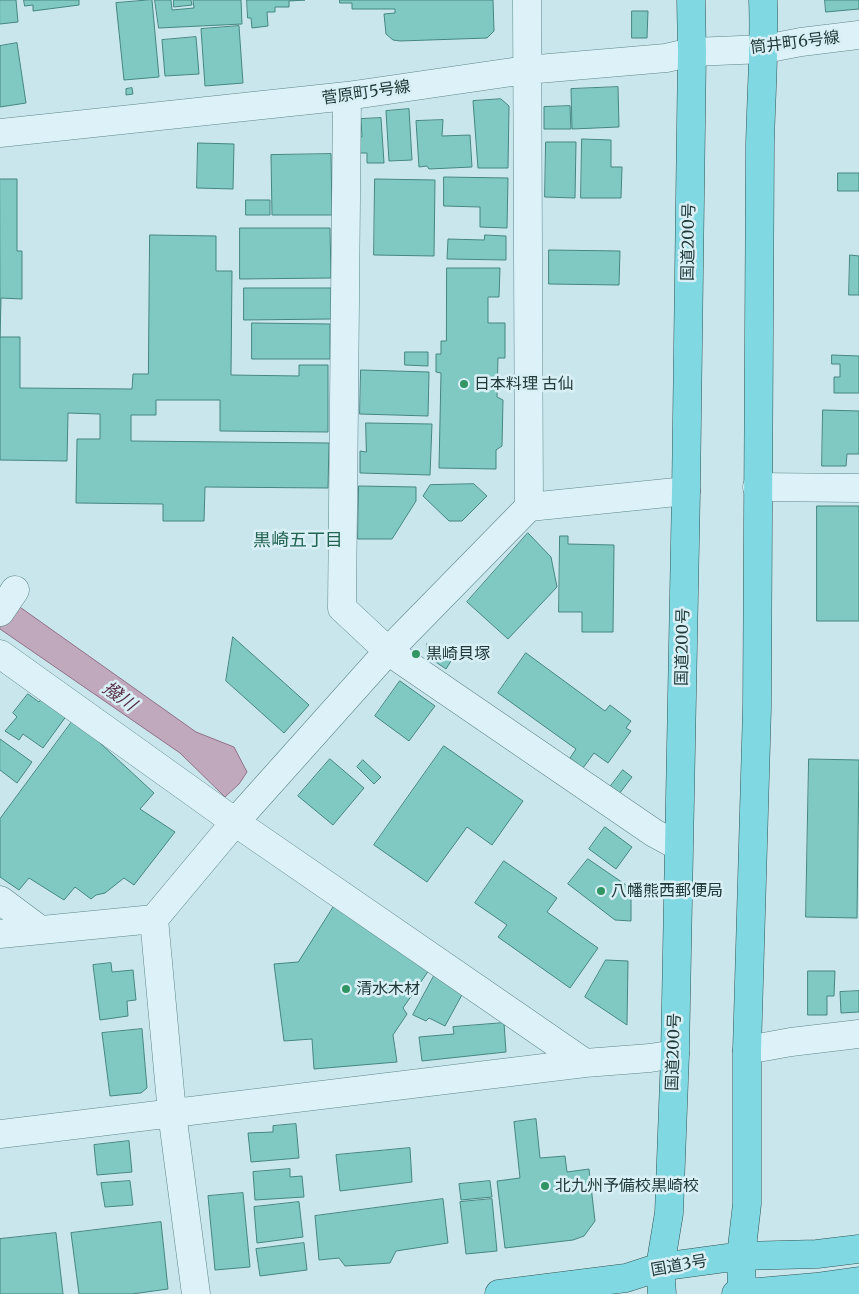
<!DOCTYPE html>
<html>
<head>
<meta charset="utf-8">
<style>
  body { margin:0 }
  canvas { display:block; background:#c9e6ed }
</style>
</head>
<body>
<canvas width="859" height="1294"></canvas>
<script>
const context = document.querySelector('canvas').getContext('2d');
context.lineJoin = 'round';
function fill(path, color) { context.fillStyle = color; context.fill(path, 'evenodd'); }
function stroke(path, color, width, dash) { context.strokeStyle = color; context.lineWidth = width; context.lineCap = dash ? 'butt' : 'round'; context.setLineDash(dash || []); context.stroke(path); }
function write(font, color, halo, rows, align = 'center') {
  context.font = font + ' Merriweather,"Noto Sans JP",serif'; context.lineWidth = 5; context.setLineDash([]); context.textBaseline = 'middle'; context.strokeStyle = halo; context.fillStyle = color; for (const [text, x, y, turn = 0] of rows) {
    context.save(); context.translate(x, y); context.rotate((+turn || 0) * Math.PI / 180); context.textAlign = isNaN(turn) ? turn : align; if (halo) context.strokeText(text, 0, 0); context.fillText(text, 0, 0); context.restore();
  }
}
const water = new Path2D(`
  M 0,593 L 196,732 L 234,747 L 247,772 L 239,784 L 225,797 L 180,753 L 0,629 Z`);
fill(water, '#c1a9bd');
stroke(water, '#907088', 1);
const building = new Path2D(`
  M 0,0 L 16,0 L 18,22 L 0,24 Z
  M 24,0 L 79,0 L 79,5 L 33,11 L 33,5 L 25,6 Z
  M 152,0 L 159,77 L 124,80 L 116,3 Z
  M 155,0 L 171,0 L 172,10 L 194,8 L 193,0 L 241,0 L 242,24 L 159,28 Z
  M 174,0 L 191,0 L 192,5 L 174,7 Z
  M 247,0 L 305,0 L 289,1 L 289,7 L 275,7 L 275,12 L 267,12 L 268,26 L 252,28 L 251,18 L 248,18 Z
  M 340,0 L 493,0 L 494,31 L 487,38 L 400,41 L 393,40 L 386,34 L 384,14 L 395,13 L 395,9 L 352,9 L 352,3 L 340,3 Z
  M 825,0 L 859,0 L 859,9 L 826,12 Z
  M 632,11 L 648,11 L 647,38 L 632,38 Z
  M 239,26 L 243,83 L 205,86 L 201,29 Z
  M 196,37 L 199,74 L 165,76 L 162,40 Z
  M 17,43 L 26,103 L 0,107 L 0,46 Z
  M 618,87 L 619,127 L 572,129 L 571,89 Z
  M 132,88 L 133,94 L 126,95 L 126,89 Z
  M 501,99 L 509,106 L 508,168 L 478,168 L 473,101 Z
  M 570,106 L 571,129 L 544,129 L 544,107 Z
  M 409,109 L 412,160 L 389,161 L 386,111 Z
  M 381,118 L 384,163 L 367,163 L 367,153 L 359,153 L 358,137 L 362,137 L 361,119 Z
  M 443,120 L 442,136 L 470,135 L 472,167 L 429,169 L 427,166 L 419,167 L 416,121 Z
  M 582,139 L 611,140 L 611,167 L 622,167 L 621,198 L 581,198 Z
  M 546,142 L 576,142 L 575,198 L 545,197 Z
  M 198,143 L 234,144 L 233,189 L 197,188 Z
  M 331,154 L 332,215 L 272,215 L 271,155 Z
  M 838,173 L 859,173 L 859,191 L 838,191 Z
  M 444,177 L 508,178 L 507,228 L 480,227 L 480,207 L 444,206 Z
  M 0,179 L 17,179 L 17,251 L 22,251 L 22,299 L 1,298 L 0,337 Z
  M 375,179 L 435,180 L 434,256 L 374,255 Z
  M 246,200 L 270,200 L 270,215 L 246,215 Z
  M 240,228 L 330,228 L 331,278 L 240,279 Z
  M 150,235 L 216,236 L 216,271 L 232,271 L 231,375 L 299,376 L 299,365 L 328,365 L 328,432 L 220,431 L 220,400 L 156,400 L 156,415 L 131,415 L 131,441 L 329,443 L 328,488 L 205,487 L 204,521 L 163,521 L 163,504 L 76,503 L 77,439 L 100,439 L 100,414 L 68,413 L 67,461 L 0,460 L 0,337 L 20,337 L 20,388 L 132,389 L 133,374 L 148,374 Z
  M 485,235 L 506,236 L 506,260 L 447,259 L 448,239 L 484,240 Z
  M 549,250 L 620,251 L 619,285 L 549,284 Z
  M 850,255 L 859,256 L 859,295 L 849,295 Z
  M 447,268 L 500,268 L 499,297 L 488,297 L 488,323 L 505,323 L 505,358 L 498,358 L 497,397 L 503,400 L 502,446 L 496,450 L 496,469 L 439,468 L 441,373 L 436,372 L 436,354 L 441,354 L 441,341 L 446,341 Z
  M 244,288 L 331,288 L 331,319 L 244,320 Z
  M 252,323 L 330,324 L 330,359 L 252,359 Z
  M 405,352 L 428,352 L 428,366 L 405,365 Z
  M 832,355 L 859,356 L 859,393 L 834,393 L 834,377 L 840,377 L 840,364 L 832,364 Z
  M 361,370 L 429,372 L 428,416 L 360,414 Z
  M 823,410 L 859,411 L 859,454 L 847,454 L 846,466 L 822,466 Z
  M 366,423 L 432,424 L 430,475 L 360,473 L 360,451 L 366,452 Z
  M 474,484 L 487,496 L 462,521 L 449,521 L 423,496 L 430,485 Z
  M 359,486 L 416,487 L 416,501 L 392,539 L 358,539 Z
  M 817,506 L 859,506 L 859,621 L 817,621 Z
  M 528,533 L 551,557 L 557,587 L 508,639 L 467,602 Z
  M 560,536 L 568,536 L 568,544 L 614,545 L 613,632 L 582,632 L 582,612 L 559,612 Z
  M 233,637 L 309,705 L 284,733 L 226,681 Z
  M 427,644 L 451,661 L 446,669 L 427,656 Z
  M 526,653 L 605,711 L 610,705 L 631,721 L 626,728 L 631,731 L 608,763 L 594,753 L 583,768 L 570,758 L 576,749 L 498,693 Z
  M 400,681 L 435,706 L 409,741 L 375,716 Z
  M 28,694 L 39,702 L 42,698 L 67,715 L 43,748 L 23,734 L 19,740 L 5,731 L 17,717 L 13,713 Z
  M 74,719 L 154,793 L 140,809 L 175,832 L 134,885 L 124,878 L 105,893 L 96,895 L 91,899 L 75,887 L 64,900 L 29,878 L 19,890 L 0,877 L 0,819 Z
  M 0,739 L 32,762 L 17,783 L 0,770 Z
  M 444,746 L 523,801 L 492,845 L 467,827 L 427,882 L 374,845 Z
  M 330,759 L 364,788 L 333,825 L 298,796 Z
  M 809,759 L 859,760 L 857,918 L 806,917 Z
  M 363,760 L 381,777 L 374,784 L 357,767 Z
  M 623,770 L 632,777 L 619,794 L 610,787 Z
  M 605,827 L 632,847 L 616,869 L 589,849 Z
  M 588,859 L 629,887 L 631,896 L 631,921 L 615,920 L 568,884 Z
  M 504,861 L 557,898 L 547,912 L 598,948 L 570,988 L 498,937 L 507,925 L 475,903 Z
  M 336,903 L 429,970 L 403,1008 L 407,1014 L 393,1035 L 397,1062 L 314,1069 L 312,1039 L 284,1041 L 274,964 L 298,962 Z
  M 606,960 L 628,961 L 627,1025 L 585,997 Z
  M 111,963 L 112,972 L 133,970 L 136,1000 L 127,1001 L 128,1016 L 100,1020 L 93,965 Z
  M 808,971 L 835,971 L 834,996 L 827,996 L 827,1015 L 808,1015 Z
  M 434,976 L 463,993 L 445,1026 L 429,1018 L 426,1021 L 413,1015 Z
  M 859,991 L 859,1012 L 841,1013 L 840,992 Z
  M 504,1023 L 506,1052 L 422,1061 L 419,1037 L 454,1034 L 453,1027 Z
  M 142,1029 L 147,1088 L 141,1093 L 110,1096 L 102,1033 Z
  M 536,1119 L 540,1158 L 565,1156 L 567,1172 L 589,1169 L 595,1221 L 584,1236 L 573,1240 L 505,1248 L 497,1181 L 520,1178 L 514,1122 Z
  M 296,1124 L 299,1158 L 251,1162 L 248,1133 L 273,1132 L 273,1126 Z
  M 129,1141 L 132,1172 L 97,1175 L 94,1145 Z
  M 410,1148 L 412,1182 L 340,1191 L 336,1155 Z
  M 290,1169 L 290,1177 L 302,1176 L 304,1197 L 255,1200 L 253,1172 Z
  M 130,1181 L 133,1205 L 105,1207 L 101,1183 Z
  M 490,1181 L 492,1197 L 461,1200 L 459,1184 Z
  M 243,1193 L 250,1267 L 215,1270 L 208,1196 Z
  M 443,1199 L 448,1243 L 396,1251 L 390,1263 L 345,1266 L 339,1258 L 319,1260 L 315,1216 Z
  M 492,1199 L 497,1251 L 466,1254 L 460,1202 Z
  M 299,1202 L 303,1237 L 257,1243 L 254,1207 Z
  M 161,1222 L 168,1289 L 132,1294 L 79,1294 L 71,1233 Z
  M 56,1233 L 63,1294 L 0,1294 L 0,1239 Z
  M 304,1243 L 307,1270 L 260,1276 L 256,1249 Z`);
fill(building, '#80c9c3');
stroke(building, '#458780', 1);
const minor = new Path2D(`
  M 527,0 L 529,507
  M 347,96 L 342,608 L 388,651 L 654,833 L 678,846
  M 0,133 L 347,96 L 526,70 L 666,58 L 692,52 L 765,49 L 801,42 L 859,35
  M 757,487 L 859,488
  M 0,612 L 15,590
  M 0,654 L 235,822 L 585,1063
  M 0,900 L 39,929
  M 154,919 L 172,1113 L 196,1294
  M 0,934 L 154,919 L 235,822 L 388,651 L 529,507 L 686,491
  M 747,1050 L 791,1042 L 859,1034
  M 0,1134 L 585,1063 L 650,1058 L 675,1054`);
const trunk = new Path2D(`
  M 742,1293 L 741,1256 L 747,1204 L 747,1050 L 757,708 L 760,145 C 761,96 765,48 763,0
  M 499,1294 L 626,1278 L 660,1267 L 741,1256 L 817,1254 L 859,1249
  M 662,1294 L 660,1267 L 669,1213 L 675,1054 L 686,491 L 692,52 L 691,0
  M 736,1294 L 816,1287 L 859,1281`);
stroke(minor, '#5e8789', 29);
stroke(trunk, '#325755', 29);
stroke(minor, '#dcf2f8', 28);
stroke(trunk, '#80d8e2', 28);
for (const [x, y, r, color] of [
  [464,384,5,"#319562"],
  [416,654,5,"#319562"],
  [601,891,5,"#319562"],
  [346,989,5,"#319562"],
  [545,1186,5,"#319562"]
]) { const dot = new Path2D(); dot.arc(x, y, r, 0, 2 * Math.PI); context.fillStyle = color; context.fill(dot); stroke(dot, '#d8eff5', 2); }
write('16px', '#213a39', '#d8eff5', [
  ["筒井町6号線",795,43,-7],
  ["菅原町5号線",366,93,-8],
  ["国道200号",689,242,-89],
  ["国道200号",683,647,-89],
  ["国道200号",674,1052,-88],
  ["国道3号",679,1266,-10]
]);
write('16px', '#213a39', '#d8eff5', [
  ["日本料理 古仙",474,384],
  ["黒崎貝塚",426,654],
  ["八幡熊西郵便局",611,891],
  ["清水木材",356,989],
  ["北九州予備校黒崎校",555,1186]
], 'left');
write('18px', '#226451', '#d8eff5', [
  ["黒崎五丁目",298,541]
]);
write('italic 18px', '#593148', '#d8eff5', [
  ["撥川",119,697,36]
]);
</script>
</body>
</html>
